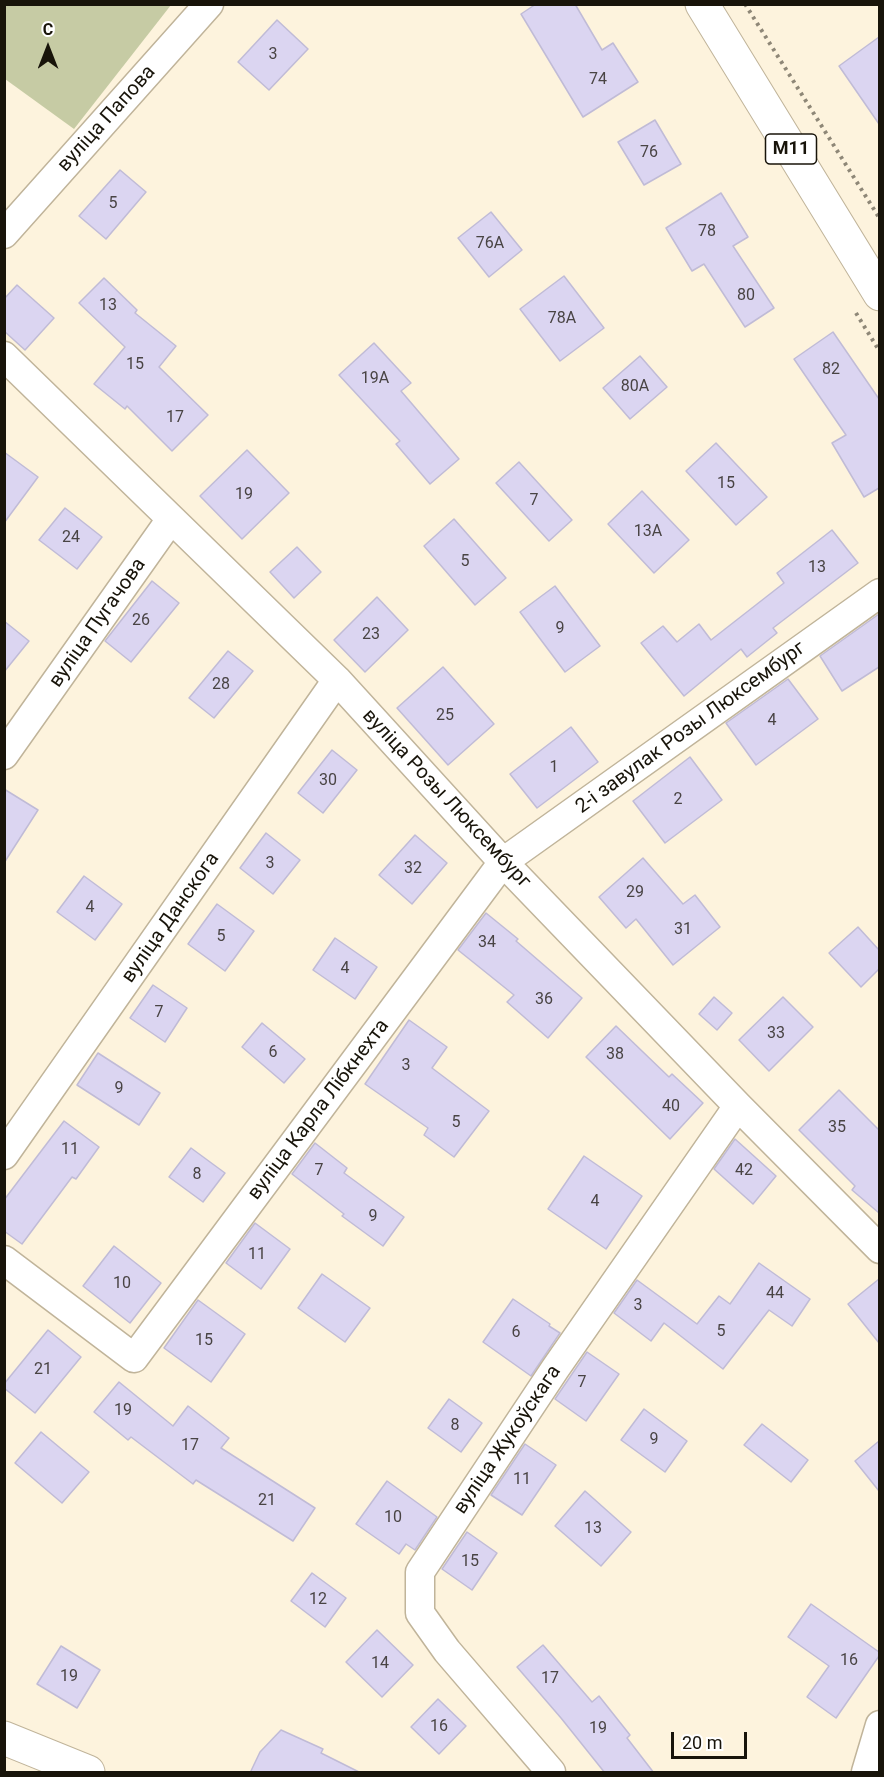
<!DOCTYPE html>
<html>
<head>
<meta charset="utf-8">
<style>
  body { margin:0 }
  #map { position:relative; width:884px; height:1777px; overflow:hidden; background:#fdf3dd; font-family:Roboto,sans-serif }
  canvas { display:block }
  .frame { position:absolute; inset:0; border:6px solid #18140a; pointer-events:none }
  .north { position:absolute; left:18px; top:18px; width:60px; height:60px; -webkit-text-stroke:4px #fff; paint-order:stroke; rotate:0deg; font-size:16px; font-weight:700; line-height:24px; text-align:center; color:#18140a }
  .north::after { content:''; display:block; margin:auto; width:21px; height:27px; background:#18140a; clip-path:polygon(50% 0,100% 100%,50% 72%,0 100%) }
  .scale { position:absolute; left:671px; top:1732px; width:76px; height:27px; box-sizing:border-box; border:3px solid #18140a; border-top:0; padding-left:8px; font-size:18px; line-height:21px; white-space:nowrap; color:#18140a; -webkit-text-stroke:4px #fff; paint-order:stroke }
</style>
</head>
<body>
<div id="map">
<canvas width="884" height="1777"></canvas>
<div class="frame"></div>
<div class="north">С</div>
<div class="scale">20 m</div>
</div>
<script>
const context = document.querySelector('canvas').getContext('2d');
context.lineJoin = 'round';
function fill(path, color) { context.fillStyle = color; context.fill(path, 'evenodd'); }
function stroke(path, color, width, dash) { context.strokeStyle = color; context.lineWidth = width; context.lineCap = dash ? 'butt' : 'round'; context.setLineDash(dash || []); context.stroke(path); }
function write(font, color, halo, rows, align = 'center') {
  context.font = font + ' Roboto,sans-serif'; context.lineWidth = 4.5; context.setLineDash([]); context.textBaseline = 'middle'; context.strokeStyle = halo; context.fillStyle = color; for (const [text, x, y, turn = 0] of rows) {
    context.save(); context.translate(x, y); context.rotate((+turn || 0) * Math.PI / 180); context.textAlign = isNaN(turn) ? turn : align; if (halo) context.strokeText(text, 0, 0); context.fillText(text, 0, 0); context.restore();
  }
}
fill(new Path2D(`
  M 5,4 L 171,4 L 171,5 L 74,129 L 5,79 Z`), '#c6cba4');
const building = new Path2D(`
  M 536,4 L 575,4 L 602,50 L 613,43 L 638,82 L 583,117 L 521,14 Z
  M 277,20 L 308,49 L 269,90 L 238,62 Z
  M 879,37 L 879,124 L 839,66 Z
  M 655,120 L 681,164 L 644,185 L 618,142 Z
  M 120,170 L 146,192 L 106,239 L 79,216 Z
  M 721,193 L 748,237 L 733,246 L 774,308 L 745,327 L 704,264 L 692,271 L 666,228 Z
  M 491,212 L 522,250 L 489,277 L 458,238 Z
  M 564,276 L 604,328 L 560,361 L 520,309 Z
  M 104,278 L 137,310 L 135,313 L 176,346 L 159,367 L 208,415 L 172,451 L 127,406 L 125,409 L 94,384 L 125,347 L 79,303 Z
  M 17,285 L 54,318 L 25,350 L 4,331 L 4,299 Z
  M 833,332 L 879,399 L 879,488 L 864,497 L 832,443 L 846,435 L 794,359 Z
  M 374,343 L 411,383 L 401,391 L 459,459 L 430,484 L 396,444 L 400,441 L 339,375 Z
  M 640,356 L 667,387 L 630,419 L 603,388 Z
  M 716,443 L 767,497 L 736,525 L 686,471 Z
  M 247,450 L 289,493 L 242,539 L 200,496 Z
  M 4,452 L 38,477 L 4,523 Z
  M 519,462 L 572,520 L 549,541 L 496,483 Z
  M 642,491 L 689,540 L 654,573 L 608,524 Z
  M 65,508 L 102,537 L 77,569 L 39,540 Z
  M 454,519 L 506,578 L 475,605 L 424,546 Z
  M 832,530 L 858,563 L 773,628 L 777,633 L 747,657 L 741,649 L 684,696 L 641,643 L 663,626 L 677,642 L 699,624 L 711,640 L 784,583 L 777,573 Z
  M 297,547 L 321,572 L 294,598 L 270,572 Z
  M 152,581 L 179,603 L 131,662 L 105,641 Z
  M 555,586 L 600,646 L 565,672 L 520,612 Z
  M 377,597 L 408,630 L 365,672 L 334,640 Z
  M 879,614 L 879,667 L 842,691 L 820,656 Z
  M 4,621 L 29,641 L 4,672 Z
  M 228,651 L 253,671 L 214,718 L 189,698 Z
  M 443,667 L 494,724 L 448,765 L 397,708 Z
  M 788,679 L 818,719 L 756,765 L 726,723 Z
  M 571,727 L 598,762 L 537,808 L 510,774 Z
  M 332,750 L 357,770 L 323,813 L 298,793 Z
  M 690,757 L 722,800 L 665,843 L 633,801 Z
  M 4,789 L 38,810 L 4,863 Z
  M 266,833 L 300,860 L 273,894 L 240,868 Z
  M 415,835 L 447,863 L 412,904 L 379,875 Z
  M 643,858 L 683,904 L 695,895 L 720,927 L 673,965 L 636,919 L 626,928 L 599,897 Z
  M 84,876 L 122,904 L 95,940 L 57,912 Z
  M 217,904 L 254,931 L 225,971 L 188,944 Z
  M 486,913 L 518,939 L 516,941 L 582,998 L 548,1038 L 507,1002 L 514,995 L 458,950 Z
  M 858,927 L 879,950 L 879,969 L 861,987 L 829,953 Z
  M 335,938 L 377,967 L 355,999 L 313,970 Z
  M 153,985 L 187,1008 L 165,1042 L 130,1018 Z
  M 714,997 L 732,1013 L 717,1030 L 699,1014 Z
  M 783,997 L 813,1027 L 769,1071 L 739,1040 Z
  M 409,1020 L 447,1047 L 432,1068 L 489,1111 L 454,1157 L 424,1135 L 428,1128 L 365,1084 Z
  M 262,1023 L 305,1059 L 284,1083 L 242,1047 Z
  M 616,1026 L 669,1077 L 672,1074 L 703,1103 L 670,1139 L 586,1057 Z
  M 98,1053 L 160,1093 L 139,1125 L 77,1085 Z
  M 839,1090 L 879,1130 L 879,1213 L 852,1190 L 855,1186 L 799,1130 Z
  M 64,1121 L 99,1147 L 76,1179 L 72,1177 L 22,1244 L 4,1231 L 4,1200 Z
  M 735,1139 L 776,1176 L 753,1204 L 714,1169 Z
  M 315,1143 L 347,1168 L 344,1173 L 404,1217 L 383,1246 L 342,1216 L 344,1214 L 292,1174 Z
  M 191,1148 L 225,1173 L 203,1202 L 169,1177 Z
  M 584,1156 L 642,1196 L 606,1249 L 548,1209 Z
  M 255,1223 L 290,1249 L 261,1289 L 226,1263 Z
  M 114,1246 L 161,1283 L 130,1323 L 83,1286 Z
  M 759,1263 L 810,1299 L 792,1326 L 769,1310 L 723,1369 L 664,1323 L 651,1341 L 614,1313 L 637,1280 L 697,1324 L 719,1296 L 730,1304 Z
  M 322,1274 L 370,1308 L 345,1342 L 298,1308 Z
  M 879,1279 L 879,1343 L 848,1304 Z
  M 513,1299 L 550,1324 L 549,1326 L 560,1333 L 531,1376 L 483,1342 Z
  M 198,1300 L 245,1334 L 211,1382 L 164,1348 Z
  M 48,1330 L 81,1357 L 35,1413 L 4,1388 L 4,1384 Z
  M 587,1352 L 619,1374 L 586,1421 L 555,1399 Z
  M 119,1382 L 173,1426 L 188,1406 L 229,1438 L 221,1448 L 315,1508 L 293,1541 L 196,1480 L 193,1484 L 131,1437 L 128,1440 L 94,1412 Z
  M 449,1399 L 482,1423 L 461,1452 L 428,1428 Z
  M 644,1409 L 687,1441 L 665,1472 L 621,1440 Z
  M 762,1424 L 808,1460 L 791,1482 L 744,1445 Z
  M 41,1432 L 89,1472 L 62,1503 L 15,1463 Z
  M 879,1441 L 879,1491 L 855,1461 Z
  M 525,1444 L 556,1465 L 522,1515 L 491,1495 Z
  M 387,1481 L 437,1517 L 415,1550 L 406,1544 L 399,1554 L 356,1524 Z
  M 585,1491 L 631,1532 L 601,1566 L 555,1526 Z
  M 467,1532 L 497,1553 L 472,1590 L 442,1569 Z
  M 312,1573 L 346,1598 L 325,1627 L 291,1601 Z
  M 811,1604 L 879,1652 L 879,1656 L 836,1718 L 807,1697 L 829,1666 L 788,1637 Z
  M 377,1630 L 413,1665 L 382,1697 L 346,1662 Z
  M 543,1645 L 592,1702 L 599,1696 L 630,1735 L 627,1738 L 654,1773 L 605,1773 L 561,1718 L 517,1667 Z
  M 61,1646 L 100,1670 L 77,1708 L 37,1684 Z
  M 438,1699 L 466,1726 L 439,1754 L 411,1727 Z
  M 281,1730 L 323,1749 L 321,1753 L 361,1773 L 250,1773 L 260,1752 Z`);
fill(building, '#dbd5f1');
stroke(building, '#c0bbd6', 1.5);
const minor = new Path2D(`
  M 4,234 L 209,4
  M 4,356 L 337,680 L 503,862 L 738,1106 L 880,1249
  M 4,755 L 171,519
  M 4,1155 L 337,680
  M 4,1260 L 134,1358 L 503,862 L 880,593
  M 551,1772 L 447,1651 L 420,1613 L 420,1572 L 555,1369 L 738,1106
  M 866,1772 L 880,1725`);
const secondary = new Path2D(`
  M 4,1738 L 88,1772`);
const primary = new Path2D(`
  M 702,4 L 880,294`);
stroke(minor, '#c0b49a', 31);
stroke(secondary, '#c0b49a', 35);
stroke(primary, '#c0b49a', 35);
stroke(new Path2D(`
  M 745,4 L 880,219
  M 856,313 L 880,352`), '#8e8777', 4, [3, 4.5]);
stroke(minor, '#fff', 28);
stroke(secondary, '#fff', 33);
stroke(primary, '#fff', 33);
write('16px', '#494444', null, [
  ["3",273,55],
  ["74",598,80],
  ["76",649,153],
  ["5",113,204],
  ["78",707,232],
  ["76А",490,244],
  ["80",746,296],
  ["13",108,306],
  ["78А",562,319],
  ["15",135,365],
  ["82",831,370],
  ["19А",375,379],
  ["80А",635,387],
  ["17",175,418],
  ["15",726,484],
  ["19",244,495],
  ["7",534,501],
  ["13А",648,532],
  ["24",71,538],
  ["5",465,562],
  ["13",817,568],
  ["26",141,621],
  ["9",560,629],
  ["23",371,635],
  ["28",221,685],
  ["25",445,716],
  ["4",772,721],
  ["1",554,768],
  ["30",328,781],
  ["2",678,800],
  ["3",270,864],
  ["32",413,869],
  ["29",635,893],
  ["4",90,908],
  ["31",683,930],
  ["5",221,937],
  ["34",487,943],
  ["4",345,969],
  ["36",544,1000],
  ["7",159,1013],
  ["33",776,1034],
  ["6",273,1053],
  ["38",615,1055],
  ["3",406,1066],
  ["9",119,1089],
  ["40",671,1107],
  ["5",456,1123],
  ["35",837,1128],
  ["11",70,1150],
  ["7",319,1171],
  ["42",744,1171],
  ["8",197,1175],
  ["4",595,1202],
  ["9",373,1217],
  ["11",257,1255],
  ["10",122,1284],
  ["44",775,1294],
  ["3",638,1306],
  ["5",721,1332],
  ["6",516,1333],
  ["15",204,1341],
  ["21",43,1370],
  ["7",582,1383],
  ["19",123,1411],
  ["8",455,1426],
  ["9",654,1440],
  ["17",190,1446],
  ["11",522,1480],
  ["21",267,1501],
  ["10",393,1518],
  ["13",593,1529],
  ["15",470,1562],
  ["12",318,1600],
  ["16",849,1661],
  ["14",380,1664],
  ["19",69,1677],
  ["17",550,1679],
  ["16",439,1727],
  ["19",598,1729]
]);
for (const [x, y, w] of [
  [791,149,51]
]) { const box = new Path2D(); box.roundRect(x - w / 2, y - 15, w, 30, 4.5); context.fillStyle = '#fff'; context.fill(box); stroke(box, '#18140a', 1.5); }
write('bold 18px', '#18140a', null, [
  ["М11",791,149]
]);
write('20px', '#18140a', '#fff', [
  ["вуліца Папова",107,119,-48],
  ["вуліца Пугачова",98,623,-55],
  ["2-і завулак Розы Люксембург",691,728,-36],
  ["вуліца Розы Люксембург",446,799,47],
  ["вуліца Данскога",171,918,-55],
  ["вуліца Карла Лібкнехта",319,1110,-53],
  ["вуліца Жукоўскага",508,1440,-56]
]);
</script>
</body>
</html>
